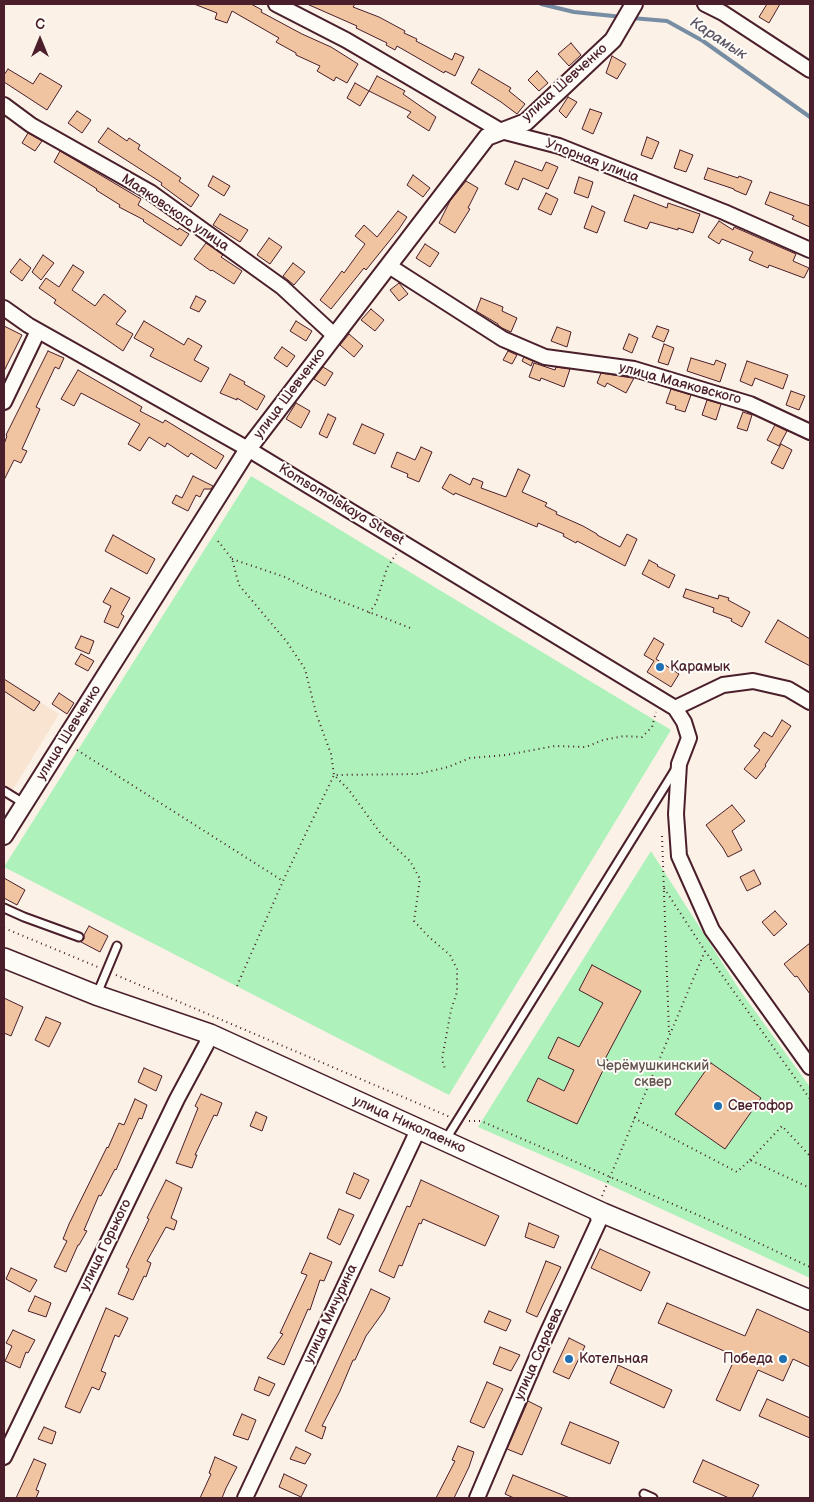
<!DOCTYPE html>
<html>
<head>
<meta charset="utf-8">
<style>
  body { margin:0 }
  #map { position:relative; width:814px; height:1502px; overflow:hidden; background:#fbf1e6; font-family:"Balsamiq Sans",sans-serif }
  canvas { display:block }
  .frame { position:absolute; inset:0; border:5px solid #4a1f2b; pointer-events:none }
  .north { position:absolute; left:15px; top:15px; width:50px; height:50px; -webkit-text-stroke:4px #fdfcf7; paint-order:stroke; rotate:0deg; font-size:14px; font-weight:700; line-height:20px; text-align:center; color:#4a1f2b }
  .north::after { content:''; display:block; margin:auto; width:18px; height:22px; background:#4a1f2b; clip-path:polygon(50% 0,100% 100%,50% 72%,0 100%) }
</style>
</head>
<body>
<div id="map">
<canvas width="814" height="1502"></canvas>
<div class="frame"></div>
<div class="north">С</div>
</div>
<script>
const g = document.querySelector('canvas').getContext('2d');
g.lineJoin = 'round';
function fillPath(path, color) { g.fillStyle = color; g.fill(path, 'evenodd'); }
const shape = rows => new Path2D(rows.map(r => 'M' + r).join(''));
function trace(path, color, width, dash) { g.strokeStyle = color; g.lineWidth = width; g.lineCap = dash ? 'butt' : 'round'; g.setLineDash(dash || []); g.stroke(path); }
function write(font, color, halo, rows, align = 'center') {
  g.font = font + ' "Balsamiq Sans",sans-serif'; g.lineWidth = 4; g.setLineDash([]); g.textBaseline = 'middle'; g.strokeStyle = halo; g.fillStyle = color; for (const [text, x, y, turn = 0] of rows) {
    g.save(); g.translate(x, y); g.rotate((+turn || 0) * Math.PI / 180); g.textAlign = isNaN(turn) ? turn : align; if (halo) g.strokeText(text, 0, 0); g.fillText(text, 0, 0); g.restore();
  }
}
const built = shape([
  [4,679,59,714,5,803,4,802]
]);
const green = shape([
  [251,476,671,730,449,1095,4,867],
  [651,851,739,989,810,1087,810,1278,610,1185,478,1127]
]);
const stream = shape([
  [541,4,574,12,623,17],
  [632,18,667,21,703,41,810,117]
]);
const building = shape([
  [194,4,251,4,262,10,261,12,302,34,331,47,358,64,347,83,336,77,334,81,317,71,320,66,296,55,296,53,276,42,279,38,232,11,227,23,215,19,217,13,194,4],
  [307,4,355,4,353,7,379,17,405,31,404,33,417,39,416,41,452,60,455,53,464,57,455,76,445,71,444,73,397,46,395,50,386,45,387,43,356,28,357,26,307,4],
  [767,4,780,4,769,23,759,17,767,4],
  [571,43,581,55,569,66,558,54,571,43],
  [612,56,626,64,617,79,606,73,612,56],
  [8,69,33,84,40,73,62,86,47,110,4,82,4,75,8,69],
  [479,69,511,88,509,91,525,104,517,114,501,102,471,83,479,69],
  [537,71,548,83,539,91,528,80,537,71],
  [377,76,405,91,403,94,436,117,429,131,407,117,411,112,369,91,377,76],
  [355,83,369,91,360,106,347,98,355,83],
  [568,97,577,102,566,118,559,111,568,97],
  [590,109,602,113,593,134,582,129,590,109],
  [77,111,91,120,82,133,68,123,77,111],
  [108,128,127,141,129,138,140,145,138,149,181,178,179,181,199,195,191,207,161,185,162,183,98,142,108,128],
  [28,133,42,141,35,151,22,143,28,133],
  [647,137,659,142,652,159,641,155,647,137],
  [680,150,693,155,686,172,674,168,680,150],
  [60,151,141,199,138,205,178,230,179,228,189,234,181,246,143,221,144,220,119,207,120,205,96,190,97,189,54,162,60,151],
  [515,161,542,171,546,162,558,167,548,189,523,178,518,190,505,184,515,161],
  [708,168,738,178,739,176,752,181,746,195,734,190,734,189,704,179,708,168],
  [413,175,430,188,423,197,407,185,413,175],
  [213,176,230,186,224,196,208,186,213,176],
  [579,177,593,182,588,198,574,193,579,177],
  [466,181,478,188,468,208,470,209,455,233,439,223,450,201,466,181],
  [770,192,810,206,810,227,792,219,794,216,765,204,770,192],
  [546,193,558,199,551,215,538,209,546,193],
  [634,195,667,208,668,203,700,214,693,233,678,228,678,230,650,222,647,229,624,221,634,195],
  [592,206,605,212,597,233,584,228,592,206],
  [398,211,407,217,399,229,366,270,364,268,331,309,320,300,342,271,344,273,365,244,355,236,364,225,377,237,398,211],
  [220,214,248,230,240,242,213,225,220,214],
  [719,221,733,230,734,227,796,254,793,261,809,268,804,278,769,265,768,268,749,260,753,252,722,239,719,244,708,237,719,221],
  [269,238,282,247,270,264,257,255,269,238],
  [206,243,223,255,221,257,242,271,234,284,212,270,211,271,194,259,206,243],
  [425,244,439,253,430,267,416,258,425,244],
  [43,255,54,263,41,280,32,272,43,255],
  [20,259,31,268,22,281,10,272,20,259],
  [293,263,305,272,294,285,283,276,293,263],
  [73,265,84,272,72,290,95,306,104,294,126,311,116,324,133,334,123,351,54,303,56,300,39,288,46,278,59,287,73,265],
  [399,283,408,294,399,301,390,290,399,283],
  [196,296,206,301,199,312,190,308,196,296],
  [481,298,503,307,502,311,517,318,511,332,502,328,498,325,498,324,476,311,481,298],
  [371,309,384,320,375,331,361,320,371,309],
  [144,321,184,345,188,338,202,346,194,360,209,368,201,382,150,356,154,349,134,338,144,321],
  [296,321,312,331,306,341,290,331,296,321],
  [4,326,22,335,4,371,4,326],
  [657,326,669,330,664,342,652,337,657,326],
  [557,327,571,332,567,347,551,341,557,327],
  [349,334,363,346,354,357,340,345,349,334],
  [629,334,638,338,632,353,623,349,629,334],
  [664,344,674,348,668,365,658,362,664,344],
  [282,347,295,356,287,367,274,358,282,347],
  [48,351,64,358,59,369,55,367,36,407,40,409,22,449,27,451,21,463,14,460,4,480,4,444,7,436,6,435,48,351],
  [508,351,517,355,512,364,503,360,508,351],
  [524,357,533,361,531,366,522,361,524,357],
  [691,358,714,365,716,360,726,364,720,382,687,371,691,358],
  [747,361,788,375,783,389,755,378,752,386,740,381,747,361],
  [534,363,555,370,556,367,570,369,564,387,541,378,540,381,529,377,534,363],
  [323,367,333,373,325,386,314,379,323,367],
  [78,370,142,407,140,411,163,423,165,420,224,456,216,469,191,453,188,457,167,443,165,447,149,437,140,451,128,444,140,424,81,393,74,406,61,399,78,370],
  [601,373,632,378,634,378,626,393,607,383,605,387,597,383,601,373],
  [230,374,245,382,244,384,265,396,257,410,237,398,237,400,220,393,230,374],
  [671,389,691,395,685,412,675,409,676,406,666,403,671,389],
  [791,391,805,396,799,410,786,405,791,391],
  [707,400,721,404,716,420,702,415,707,400],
  [296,403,310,411,301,428,286,419,296,403],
  [743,412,752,415,747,431,737,428,743,412],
  [328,414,336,418,327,438,319,434,328,414],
  [362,424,384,434,375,454,353,444,362,424],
  [775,425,787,431,779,446,767,440,775,425],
  [781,444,792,450,783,469,771,463,781,444],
  [421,447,432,452,419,482,407,477,408,474,391,467,397,452,415,460,421,447],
  [518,469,530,475,522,492,547,503,545,506,557,512,556,514,583,526,597,534,597,535,620,547,627,534,637,539,625,566,577,541,576,543,563,536,564,534,538,523,537,527,489,507,455,493,454,495,442,488,450,474,470,485,473,478,483,482,481,488,506,497,518,469],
  [193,476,213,486,211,489,204,489,200,497,196,495,188,511,172,503,176,495,182,498,193,476],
  [113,535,155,559,147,574,105,551,113,535],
  [649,560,658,565,657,566,675,575,669,588,642,574,649,560],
  [111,588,130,598,121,614,124,616,118,628,104,622,111,606,103,602,111,588],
  [686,589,718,599,719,595,729,598,728,600,750,612,742,627,731,621,732,619,713,612,714,608,683,597,686,589],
  [778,620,810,639,810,666,765,642,778,620],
  [81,636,94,641,89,654,75,648,81,636],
  [654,638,664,644,656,659,679,674,671,687,647,672,654,661,644,655,654,638],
  [81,654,94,661,88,671,75,664,81,654],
  [4,679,40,702,34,711,4,691,4,679],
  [59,693,74,703,67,714,52,704,59,693],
  [782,720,791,726,765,765,766,766,756,779,744,769,760,750,754,746,764,732,772,737,782,720],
  [732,805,745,821,732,831,742,850,728,857,723,848,706,825,732,805],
  [754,870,761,884,747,891,740,877,754,870],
  [4,878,25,890,17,905,4,898,4,878],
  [775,911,787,924,774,936,762,922,775,911],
  [89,926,108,936,100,952,81,942,84,939,84,935,89,926],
  [810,943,810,994,797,976,795,977,784,964,810,943],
  [592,965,641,991,605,1059,608,1060,577,1124,527,1101,538,1078,564,1091,574,1070,548,1058,558,1037,579,1047,603,1003,579,990,592,965],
  [4,998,23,1007,11,1036,4,1033,4,998],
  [46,1017,61,1023,49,1047,35,1040,46,1017],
  [711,1063,761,1098,725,1149,675,1114,711,1063],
  [144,1068,162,1076,156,1091,138,1082,144,1068],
  [201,1094,222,1103,217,1116,214,1115,195,1155,197,1155,192,1168,176,1163,198,1108,195,1106,201,1094],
  [135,1099,147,1105,142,1119,139,1118,116,1170,115,1169,101,1196,99,1195,84,1230,87,1231,79,1245,78,1245,66,1272,59,1269,54,1267,67,1241,63,1239,69,1224,107,1147,108,1148,119,1123,124,1125,135,1099],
  [256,1112,267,1117,262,1131,250,1126,256,1112],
  [354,1173,369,1180,360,1199,346,1193,354,1173],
  [166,1180,182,1188,171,1218,177,1221,174,1230,166,1227,147,1261,151,1263,146,1277,144,1276,133,1300,118,1294,129,1269,126,1267,149,1219,147,1218,166,1180],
  [421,1180,499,1216,485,1246,423,1219,421,1224,419,1223,402,1266,399,1265,394,1278,379,1271,407,1206,410,1207,421,1180],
  [339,1209,354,1215,340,1245,327,1238,339,1209],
  [529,1223,559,1236,554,1248,525,1237,529,1223],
  [600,1249,650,1272,641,1291,591,1268,600,1249],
  [310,1253,332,1262,324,1281,320,1280,310,1310,308,1309,284,1365,267,1358,283,1334,280,1333,307,1275,301,1273,310,1253],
  [546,1261,561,1267,537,1317,526,1312,546,1261],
  [11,1268,37,1280,30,1292,6,1279,11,1268],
  [371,1289,390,1298,384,1311,366,1336,355,1360,353,1360,340,1391,322,1426,326,1427,322,1439,305,1431,371,1289],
  [35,1296,51,1303,46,1317,28,1311,35,1296],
  [667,1303,745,1336,757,1309,810,1333,810,1367,793,1359,783,1381,758,1370,740,1411,716,1400,736,1356,658,1323,667,1303],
  [106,1308,128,1318,119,1337,115,1335,101,1371,106,1373,99,1390,92,1387,80,1413,65,1407,106,1308],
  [489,1311,511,1320,506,1331,484,1322,489,1311],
  [13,1330,35,1340,28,1353,26,1352,20,1368,5,1361,12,1346,6,1343,13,1330],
  [569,1338,585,1346,569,1379,553,1372,569,1338],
  [500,1347,520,1355,511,1371,493,1364,500,1347],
  [618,1365,672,1390,664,1408,610,1383,618,1365],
  [259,1377,275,1384,269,1396,254,1390,259,1377],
  [487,1382,503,1389,484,1428,470,1422,487,1382],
  [767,1399,810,1418,810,1438,759,1416,767,1399],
  [528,1401,542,1408,522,1455,507,1449,528,1401],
  [242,1414,256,1420,248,1440,233,1435,242,1414],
  [570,1422,619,1442,610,1464,561,1444,570,1422],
  [44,1427,56,1432,52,1444,38,1439,44,1427],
  [458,1446,474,1452,469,1467,454,1498,436,1498,455,1461,452,1460,458,1446],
  [296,1447,311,1454,305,1464,290,1459,296,1447],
  [215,1457,237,1467,226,1488,222,1498,200,1498,211,1474,209,1473,215,1457],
  [34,1459,46,1464,36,1490,39,1491,36,1498,16,1498,34,1459],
  [703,1460,759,1485,752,1498,729,1498,693,1482,703,1460],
  [284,1474,307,1485,301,1497,279,1487,284,1474],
  [513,1475,570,1498,514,1498,505,1494,513,1475]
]);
const path = shape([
  [218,541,232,559,239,585,287,642,305,669,316,713,331,754,334,775,349,790,381,834,410,861,420,879,414,921,429,937,450,955,457,969,457,992,451,1010,442,1059,445,1069],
  [232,559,285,577,309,589,413,629],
  [369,613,376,603,387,568,396,554],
  [77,750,283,881],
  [662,836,669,1033],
  [664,888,705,951,810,1099],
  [4,928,98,967],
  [116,975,450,1117],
  [237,986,283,881,334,775,418,774,448,767,470,758,506,755,555,746,586,747,603,740,624,736,642,737,652,727,656,712],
  [634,1118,737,1172,750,1160,810,1188],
  [469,1121,481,1121,705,1218,810,1267],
  [750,1160,782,1126,810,1156],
  [602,1196,705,951]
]);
const service = shape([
  [4,791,25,804],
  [4,908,24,917,79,937],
  [97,994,117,946],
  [446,1139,675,770],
  [644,1494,653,1498]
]);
const minor = shape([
  [276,4,346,40,501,131,559,146,724,212,810,250],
  [705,4,723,13,810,70],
  [4,105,31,125,150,192,282,287,335,336],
  [389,266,503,339,545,357,634,369,750,404,810,432],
  [4,308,28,325,248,449,675,708,723,685,753,681,788,689,810,702],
  [4,402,38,331],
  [675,708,684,722,689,738,679,764,676,814,679,856,712,930,810,1067],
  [4,1457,177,1099,206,1045,210,1034],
  [245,1498,418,1130],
  [477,1498,545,1338,599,1221,596,1210]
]);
const tertiary = shape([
  [4,836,248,449,487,137,526,122,613,40,634,4]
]);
const secondary = shape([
  [4,958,96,995,210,1034,603,1213,810,1300]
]);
const markers = [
  [660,667,5,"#1f6fb2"],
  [718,1106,5,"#1f6fb2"],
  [569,1359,5,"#1f6fb2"],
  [783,1359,5,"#1f6fb2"]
];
const streetNames = [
  ["улица Шевченко",565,83,-42],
  ["Упорная улица",592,161,21],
  ["Маяковского улица",175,213,34],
  ["улица Маяковского",680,384,15],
  ["улица Шевченко",290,394,-53],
  ["Komsomolskaya Street",341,505,31],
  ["улица Шевченко",69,733,-58],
  ["улица Николаенко",409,1125,24],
  ["улица Горького",106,1245,-64],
  ["улица Мичурина",331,1314,-65],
  ["улица Сараева",539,1354,-66]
];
const poiNames = [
  ["Карамык",670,667],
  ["Светофор",728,1106],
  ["Котельная",579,1359],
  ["Победа",773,1359,"right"]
];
const parkNames = [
  ["Черёмушкинский",653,1066],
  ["сквер",653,1082]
];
const waterNames = [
  ["Карамык",718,39,33]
];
fillPath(built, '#f8e4d1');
fillPath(green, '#aef1bb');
trace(stream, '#768da4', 4);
fillPath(building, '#f1c4a1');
trace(building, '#4a1f2b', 1);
trace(service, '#4a1f2b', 11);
trace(minor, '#4a1f2b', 18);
trace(tertiary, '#4a1f2b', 20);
trace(secondary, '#4a1f2b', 22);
trace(path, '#4a1f2b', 2, [1, 4]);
trace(service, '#fdfcf7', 7);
trace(minor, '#fdfcf7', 14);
trace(tertiary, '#fdfcf7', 16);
trace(secondary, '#fdfcf7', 19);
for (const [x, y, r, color] of markers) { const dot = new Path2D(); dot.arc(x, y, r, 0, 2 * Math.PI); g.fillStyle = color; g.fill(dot); trace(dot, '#fdfcf7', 2); }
write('14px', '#4a1f2b', '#fdfcf7', streetNames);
write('14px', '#4a1f2b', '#fdfcf7', poiNames, 'left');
write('14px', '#63544f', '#fdfcf7', parkNames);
write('italic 15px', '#605668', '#fdfcf7', waterNames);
</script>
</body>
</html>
